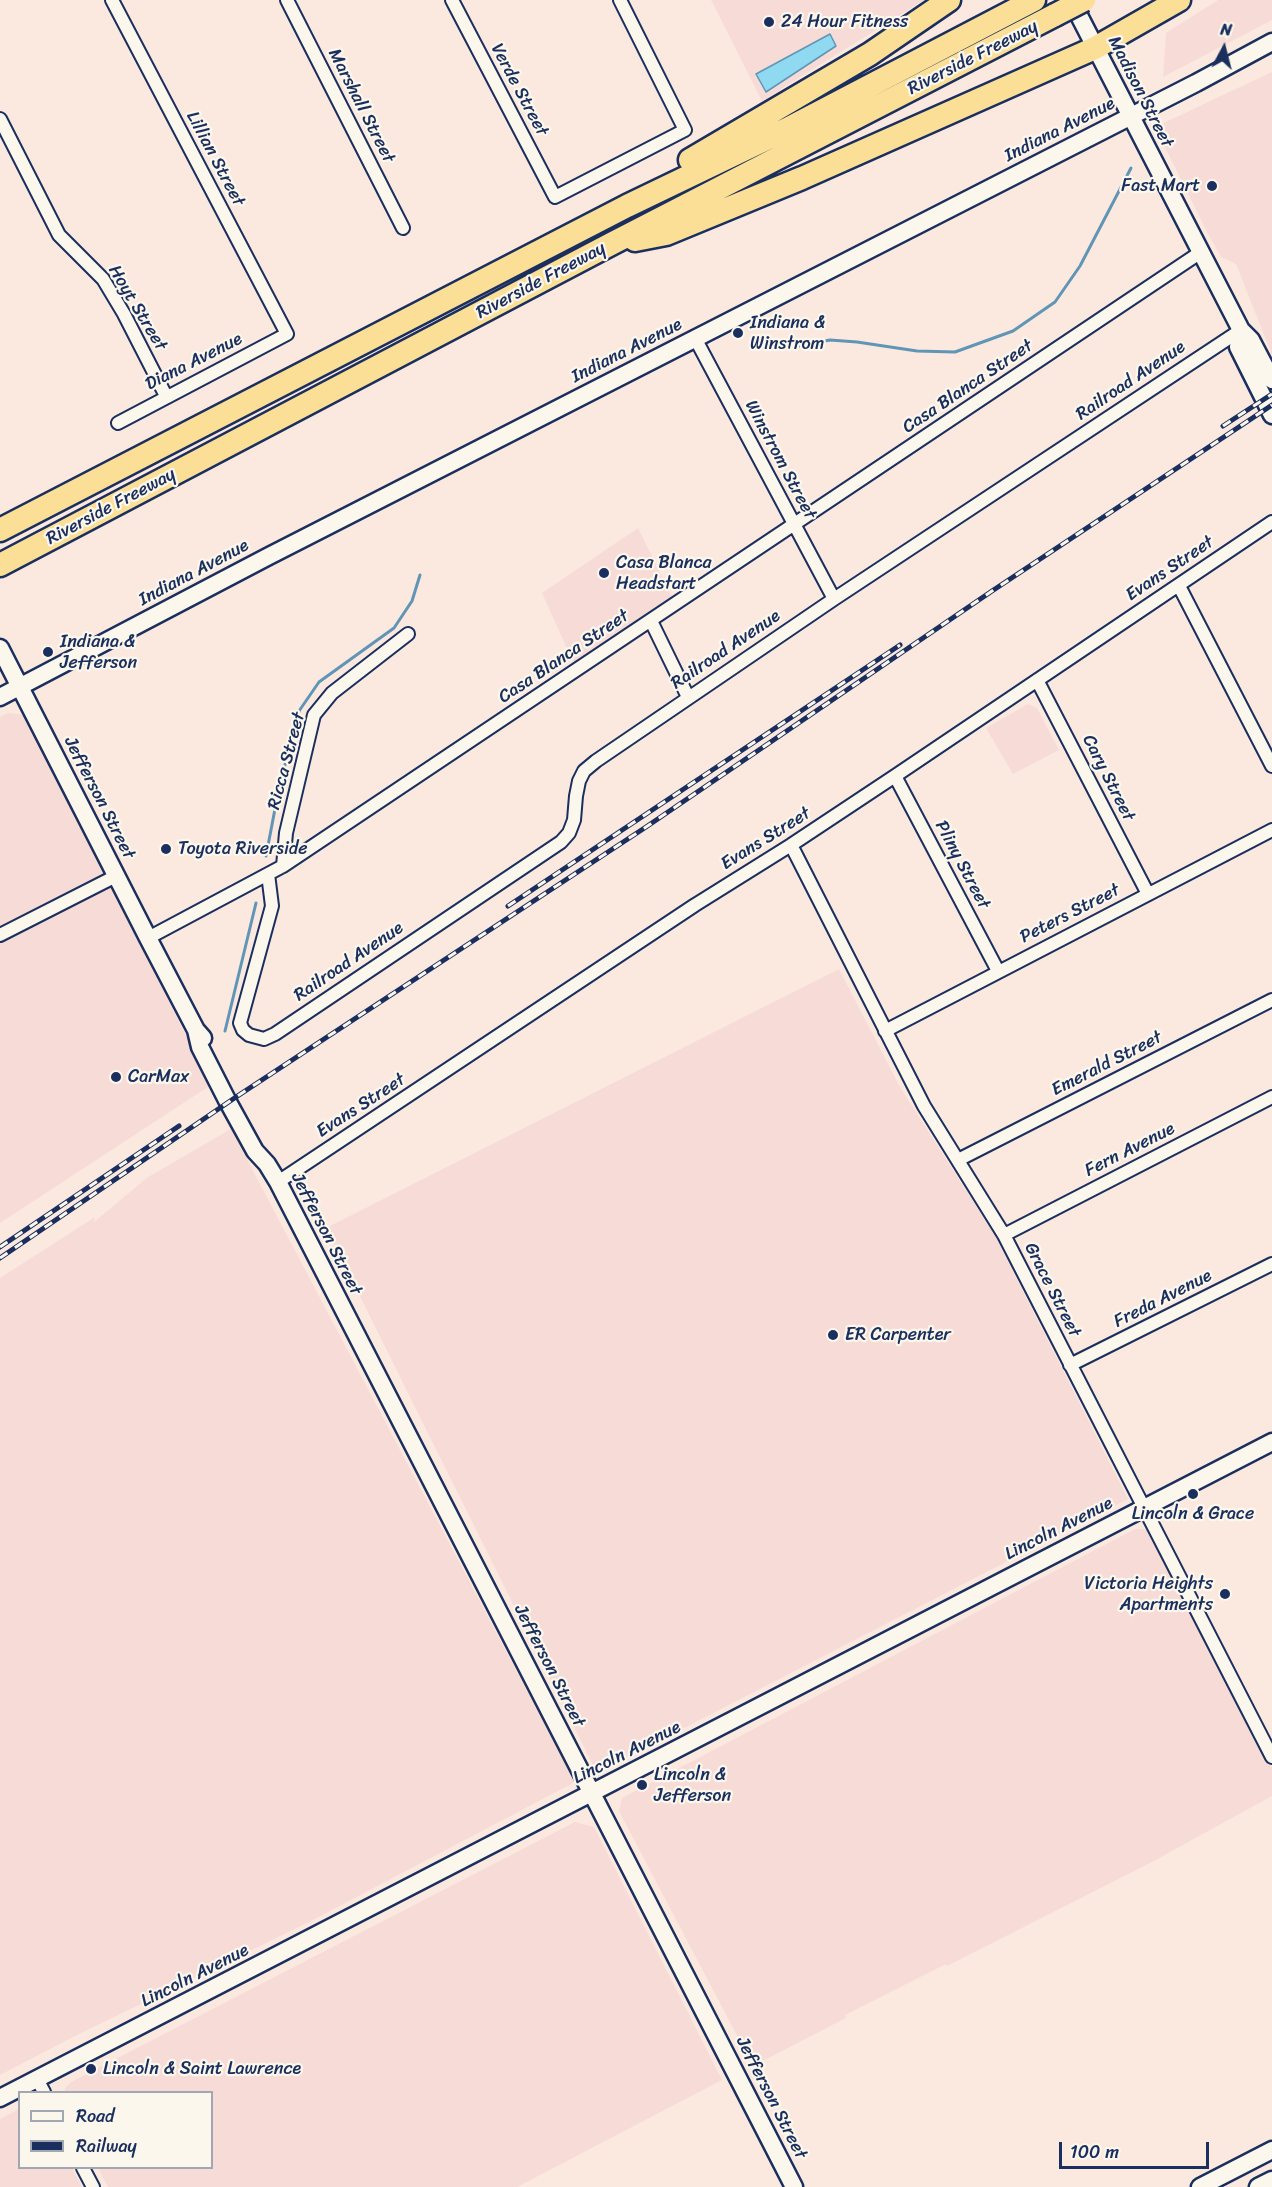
<!DOCTYPE html>
<html>
<head>
<meta charset="utf-8">
<style>
  body { margin:0 }
  #map { position:relative; width:1272px; height:2187px; overflow:hidden; background:#fbe9e0; font-family:Sriracha,sans-serif }
  canvas { display:block }
  .legend { position:absolute; left:18px; top:2091px; width:195px; height:78px; box-sizing:border-box; background:#fbf7ec; border:2px solid #a1a7b3; margin:0; padding:8px 10px; list-style:none; font-size:18px; color:#1b2f5e }
  .legend li { display:flex; align-items:center; gap:12px; height:30px }
  .legend b { width:30px; border:2px solid #a1a7b3 }
  .north { position:absolute; left:1194px; top:18px; width:60px; height:60px; -webkit-text-stroke:4px #fbf7ec; paint-order:stroke; rotate:7deg; font-size:16px; font-weight:700; line-height:24px; text-align:center; color:#1b2f5e }
  .north::after { content:''; display:block; margin:auto; width:21px; height:27px; background:#1b2f5e; clip-path:polygon(50% 0,100% 100%,50% 72%,0 100%) }
  .scale { position:absolute; left:1059px; top:2142px; width:150px; height:27px; box-sizing:border-box; border:3px solid #1b2f5e; border-top:0; padding-left:8px; font-size:18px; line-height:21px; white-space:nowrap; color:#1b2f5e; -webkit-text-stroke:4px #fbf7ec; paint-order:stroke }
</style>
</head>
<body>
<div id="map">
<canvas width="1272" height="2187"></canvas>
<ul class="legend">
<li><b style="height:8px;background:#fbf7ec"></b>Road</li>
<li><b style="height:8px;background:#1b2f5e"></b>Railway</li>
</ul>
<div class="north">N</div>
<div class="scale">100 m</div>
</div>
<script>
const g = document.querySelector('canvas').getContext('2d');
g.lineJoin = 'round';
function fillPath(path, color) { g.fillStyle = color; g.fill(path, 'evenodd'); }
const shape = rows => new Path2D(rows.map(r => 'M' + r).join(''));
function trace(path, color, width, dash) { g.strokeStyle = color; g.lineWidth = width; g.lineCap = dash ? 'butt' : 'round'; g.setLineDash(dash || []); g.stroke(path); }
function write(font, color, halo, rows, align = 'center') {
  g.font = font + ' Sriracha,sans-serif'; g.lineWidth = 4.5; g.setLineDash([]); g.textBaseline = 'middle'; g.strokeStyle = halo; g.fillStyle = color; for (const [text, x, y, turn = 0] of rows) {
    g.save(); g.translate(x, y); g.rotate((+turn || 0) * Math.PI / 180); g.textAlign = isNaN(turn) ? turn : align; if (halo) g.strokeText(text, 0, 0); g.fillText(text, 0, 0); g.restore();
  }
}
const built = shape([
  [711,0,924,0,762,101],
  [1218,0,1272,0,1272,20,1163,77,1166,33],
  [1272,72,1272,355,1236,264,1221,257,1206,230,1155,127],
  [638,528,672,597,573,662,542,593],
  [1028,704,1037,708,1059,750,1013,774,986,728],
  [8,713,24,715,211,1085,0,1223,0,717],
  [839,969,900,1087,995,1236,1128,1499,597,1773,326,1228],
  [231,1129,575,1782,309,1922,73,2037,0,2075,0,1278,95,1217,94,1222,148,1177],
  [1135,1529,1146,1529,1272,1768,1272,1796,1150,1863,947,1966,946,1964,845,2015,846,2018,753,2066,619,1811,622,1798],
  [575,1822,594,1827,722,2080,517,2187,108,2187,98,2168,212,2168,212,2092,64,2092,65,2088,71,2082],
  [19,2109,20,2168,72,2168,82,2187,0,2187,0,2119]
]);
const water = shape([
  [830,34,836,46,766,92,756,74,830,34]
]);
const stream = shape([
  [799,346,830,340,857,342,917,351,955,352,1013,331,1055,302,1080,266,1131,168],
  [266,856,279,788,299,711,319,682,394,628,412,601,420,575],
  [225,1031,256,903]
]);
const street = shape([
  [112,0,287,334,118,423],
  [287,0,403,228],
  [452,0,555,197,685,130,620,0],
  [0,119,59,235,103,279,124,314,166,396],
  [695,338,834,599],
  [1179,586,1272,766],
  [651,621,688,697],
  [1037,680,1148,894],
  [895,776,998,971],
  [791,845,924,1106,1004,1235,1272,1757],
  [283,866,286,833,314,715,332,693,408,634],
  [268,874,272,906,240,1023,243,1030,249,1035,264,1039,275,1034,561,842,569,833,574,820,576,796,579,781,584,771,596,761,834,599,1241,330],
  [0,935,116,876],
  [148,938,283,866,1201,252],
  [885,1031,1272,830],
  [958,1160,1272,1000],
  [278,1182,695,905,791,845,895,776,1272,522],
  [1004,1235,1272,1097],
  [1070,1365,1272,1264],
  [37,2079,44,2092],
  [83,2168,93,2187]
]);
const secondary = shape([
  [1071,0,1241,330,1251,340,1272,380],
  [1241,330,1238,347,1272,415],
  [0,648,148,938,196,1030,203,1038],
  [0,697,269,556,1196,83,1272,42],
  [196,1030,200,1047,228,1102,255,1151,267,1164,278,1182,794,2187],
  [0,2098,1272,1442],
  [1200,2187,1272,2150],
  [1258,2187,1272,2180]
]);
const highway = shape([
  [690,160,870,54,949,0],
  [635,240,666,234,802,178,1095,48,1179,0],
  [0,530,627,206,787,129,1034,0],
  [0,565,611,244,1055,15]
]);
const rail = shape([
  [1223,426,1272,394],
  [508,906,900,645],
  [0,1247,179,1126],
  [0,1258,236,1097,646,827,992,591,1272,405]
]);
const highwayBridge = shape([
  [1055,15,1084,0]
]);
const markers = [
  [769,22,6,"#1b2f5e"],
  [1212,186,6,"#1b2f5e"],
  [738,333,6,"#1b2f5e"],
  [604,573,6,"#1b2f5e"],
  [48,652,6,"#1b2f5e"],
  [166,849,6,"#1b2f5e"],
  [116,1077,6,"#1b2f5e"],
  [833,1335,6,"#1b2f5e"],
  [1193,1494,6,"#1b2f5e"],
  [1225,1594,6,"#1b2f5e"],
  [642,1785,6,"#1b2f5e"],
  [91,2069,6,"#1b2f5e"]
];
const poiNames = [
  ["24 Hour Fitness",781,22],
  ["Fast Mart",1200,186,"right"],
  ["Indiana &",750,323],
  ["Winstrom",750,344],
  ["Casa Blanca",616,563],
  ["Headstart",616,584],
  ["Indiana &",60,642],
  ["Jefferson",60,663],
  ["Toyota Riverside",178,849],
  ["CarMax",128,1077],
  ["ER Carpenter",845,1335],
  ["Lincoln & Grace",1193,1514,"center"],
  ["Victoria Heights",1213,1584,"right"],
  ["Apartments",1213,1605,"right"],
  ["Lincoln &",654,1775],
  ["Jefferson",654,1796],
  ["Lincoln & Saint Lawrence",103,2069]
];
const streetNames = [
  ["Riverside Freeway",973,58,-27],
  ["Verde Street",519,90,62],
  ["Madison Street",1140,92,63],
  ["Marshall Street",361,106,63],
  ["Indiana Avenue",1060,130,-27],
  ["Lillian Street",215,159,62],
  ["Riverside Freeway",541,281,-28],
  ["Hoyt Street",137,308,59],
  ["Indiana Avenue",627,351,-27],
  ["Diana Avenue",194,362,-27],
  ["Railroad Avenue",1131,381,-34],
  ["Casa Blanca Street",968,387,-34],
  ["Winstrom Street",780,460,62],
  ["Riverside Freeway",111,507,-28],
  ["Evans Street",1170,569,-34],
  ["Indiana Avenue",194,573,-28],
  ["Railroad Avenue",726,650,-34],
  ["Casa Blanca Street",564,657,-34],
  ["Ricca Street",287,761,-75],
  ["Cary Street",1108,778,63],
  ["Jefferson Street",99,798,63],
  ["Evans Street",766,839,-32],
  ["Pliny Street",962,865,62],
  ["Peters Street",1070,914,-27],
  ["Railroad Avenue",349,962,-34],
  ["Emerald Street",1107,1064,-27],
  ["Evans Street",361,1106,-33],
  ["Fern Avenue",1130,1150,-27],
  ["Jefferson Street",326,1234,63],
  ["Grace Street",1052,1290,63],
  ["Freda Avenue",1163,1299,-27],
  ["Lincoln Avenue",1059,1529,-27],
  ["Jefferson Street",549,1666,63],
  ["Lincoln Avenue",627,1753,-27],
  ["Lincoln Avenue",195,1976,-27],
  ["Jefferson Street",771,2098,63]
];
fillPath(built, '#f7dbd6');
fillPath(water, '#8fd9f1');
trace(water, '#6195b6', 1.5);
trace(stream, '#6195b6', 3);
trace(street, '#1b2f5e', 16);
trace(secondary, '#1b2f5e', 21);
trace(highway, '#1b2f5e', 27);
trace(street, '#fbf7ec', 12);
trace(secondary, '#fbf7ec', 16);
trace(highway, '#fbdf96', 22);
trace(rail, '#1b2f5e', 5);
trace(rail, '#fbf7ec', 3, [9]);
trace(highwayBridge, '#1b2f5e', 27, []);
trace(highwayBridge, '#fbdf96', 22);
for (const [x, y, r, color] of markers) { const dot = new Path2D(); dot.arc(x, y, r, 0, 2 * Math.PI); g.fillStyle = color; g.fill(dot); trace(dot, '#fbf7ec', 2); }
write('18px', '#1b2f5e', '#fbf7ec', poiNames, 'left');
write('18px', '#1b2f5e', '#fbf7ec', streetNames);
</script>
</body>
</html>
